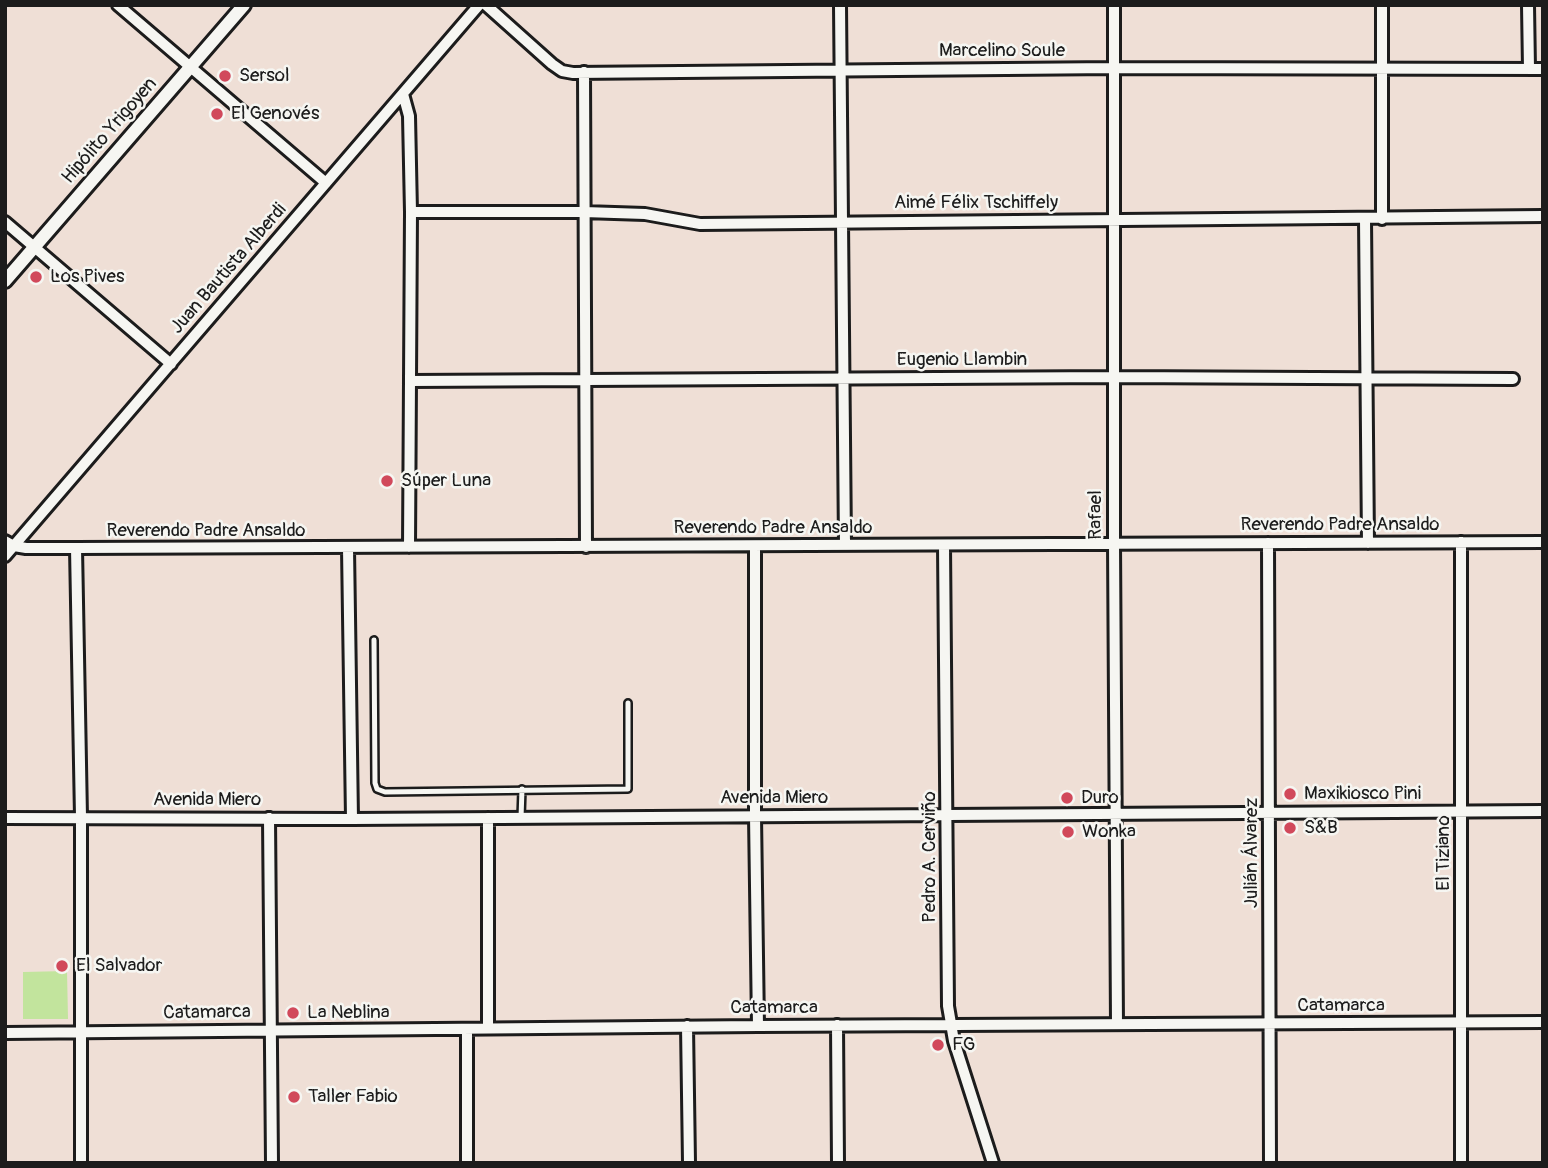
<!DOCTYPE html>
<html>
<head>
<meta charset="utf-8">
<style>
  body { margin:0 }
  #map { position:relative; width:1548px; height:1168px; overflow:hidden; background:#efdfd6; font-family:Pangolin,sans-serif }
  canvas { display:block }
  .frame { position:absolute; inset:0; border:7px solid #1c1c1c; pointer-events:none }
</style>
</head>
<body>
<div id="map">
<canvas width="1548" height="1168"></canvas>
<div class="frame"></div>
</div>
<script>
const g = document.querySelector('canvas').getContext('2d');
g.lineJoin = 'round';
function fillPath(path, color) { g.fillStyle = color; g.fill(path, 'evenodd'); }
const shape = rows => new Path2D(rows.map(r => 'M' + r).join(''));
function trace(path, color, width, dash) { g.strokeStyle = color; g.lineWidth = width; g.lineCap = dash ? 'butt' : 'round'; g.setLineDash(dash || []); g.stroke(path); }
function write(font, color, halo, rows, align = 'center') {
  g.font = font + ' Pangolin,sans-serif'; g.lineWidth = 5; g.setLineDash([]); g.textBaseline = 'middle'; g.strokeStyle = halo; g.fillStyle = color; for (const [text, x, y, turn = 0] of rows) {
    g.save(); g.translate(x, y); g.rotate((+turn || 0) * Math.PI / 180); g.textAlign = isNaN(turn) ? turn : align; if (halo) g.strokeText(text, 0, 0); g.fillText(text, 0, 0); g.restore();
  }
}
const green = shape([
  [67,971,68,1019,23,1019,23,972]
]);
const service = shape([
  [374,640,375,783,377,789,385,792,628,789,628,703],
  [521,818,522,789]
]);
const minor = shape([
  [118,5,326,183],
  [486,5,552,64,562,71,573,73,1114,68,1543,69],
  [840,5,845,545],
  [1114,5,1114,543,1117,1024],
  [1382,5,1382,219],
  [1528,5,1529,69],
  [584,72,586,547],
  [403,94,409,116,411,212,409,547],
  [411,212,584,212,645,214,700,224,1543,216],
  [1365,219,1368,543],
  [5,222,171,364],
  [410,381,1114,377,1513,379],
  [5,541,14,546,26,548,76,548,1543,542],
  [1268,543,1270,1163],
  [944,545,948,1006,954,1041,993,1163],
  [755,546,755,816,758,1026],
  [76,548,81,817,81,1163],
  [348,548,352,819],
  [5,556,479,5],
  [5,818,352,819,1543,811],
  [269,818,272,1163],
  [488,818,488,1028],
  [837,1025,838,1163],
  [687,1026,689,1163],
  [467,1029,467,1163],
  [5,1033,758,1026,1543,1022],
  [1461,1163,1461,542]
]);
const tertiary = shape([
  [5,281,244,5]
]);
const markers = [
  [225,76,7,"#d1495b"],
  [217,114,7,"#d1495b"],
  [36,277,7,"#d1495b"],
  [387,481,7,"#d1495b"],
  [1290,794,7,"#d1495b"],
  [1067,798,7,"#d1495b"],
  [1290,828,7,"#d1495b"],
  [1068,832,7,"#d1495b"],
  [62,966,7,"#d1495b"],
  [293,1013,7,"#d1495b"],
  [938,1045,7,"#d1495b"],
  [294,1097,7,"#d1495b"]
];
const streetNames = [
  ["Marcelino Soule",1002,51],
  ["Hipólito Yrigoyen",110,131,-49],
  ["Aimé Félix Tschiffely",976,203],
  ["Juan Bautista Alberdi",229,269,-49],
  ["Eugenio Llambin",962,360],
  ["Rafael",1096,515,-90],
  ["Reverendo Padre Ansaldo",1340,525],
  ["Reverendo Padre Ansaldo",773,528],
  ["Reverendo Padre Ansaldo",206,531],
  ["Avenida Miero",774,798],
  ["Avenida Miero",207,800],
  ["Julián Álvarez",1252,853,-90],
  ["El Tiziano",1444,853,-90],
  ["Pedro A. Cerviño",930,857,-90],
  ["Catamarca",1341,1006],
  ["Catamarca",774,1008],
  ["Catamarca",207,1013,-1]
];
const poiNames = [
  ["Sersol",239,76],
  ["El Genovés",231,114],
  ["Los Pives",50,277],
  ["Súper Luna",401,481],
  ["Maxikiosco Pini",1304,794],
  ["Duro",1081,798],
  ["S&B",1304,828],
  ["Wonka",1082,832],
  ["El Salvador",76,966],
  ["La Neblina",307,1013],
  ["FG",952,1045],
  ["Taller Fabio",308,1097]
];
fillPath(green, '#c2e49d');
trace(service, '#1c1c1c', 10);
trace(minor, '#1c1c1c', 16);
trace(tertiary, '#1c1c1c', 18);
trace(service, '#f6f6f2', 5);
trace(minor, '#f6f6f2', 10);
trace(tertiary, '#f6f6f2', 12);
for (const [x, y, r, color] of markers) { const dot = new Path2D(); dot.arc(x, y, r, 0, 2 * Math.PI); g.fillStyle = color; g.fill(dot); trace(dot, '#f6f6f2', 2.5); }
write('19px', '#1c1c1c', '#f6f6f2', streetNames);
write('19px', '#1c1c1c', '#f6f6f2', poiNames, 'left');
</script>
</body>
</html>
